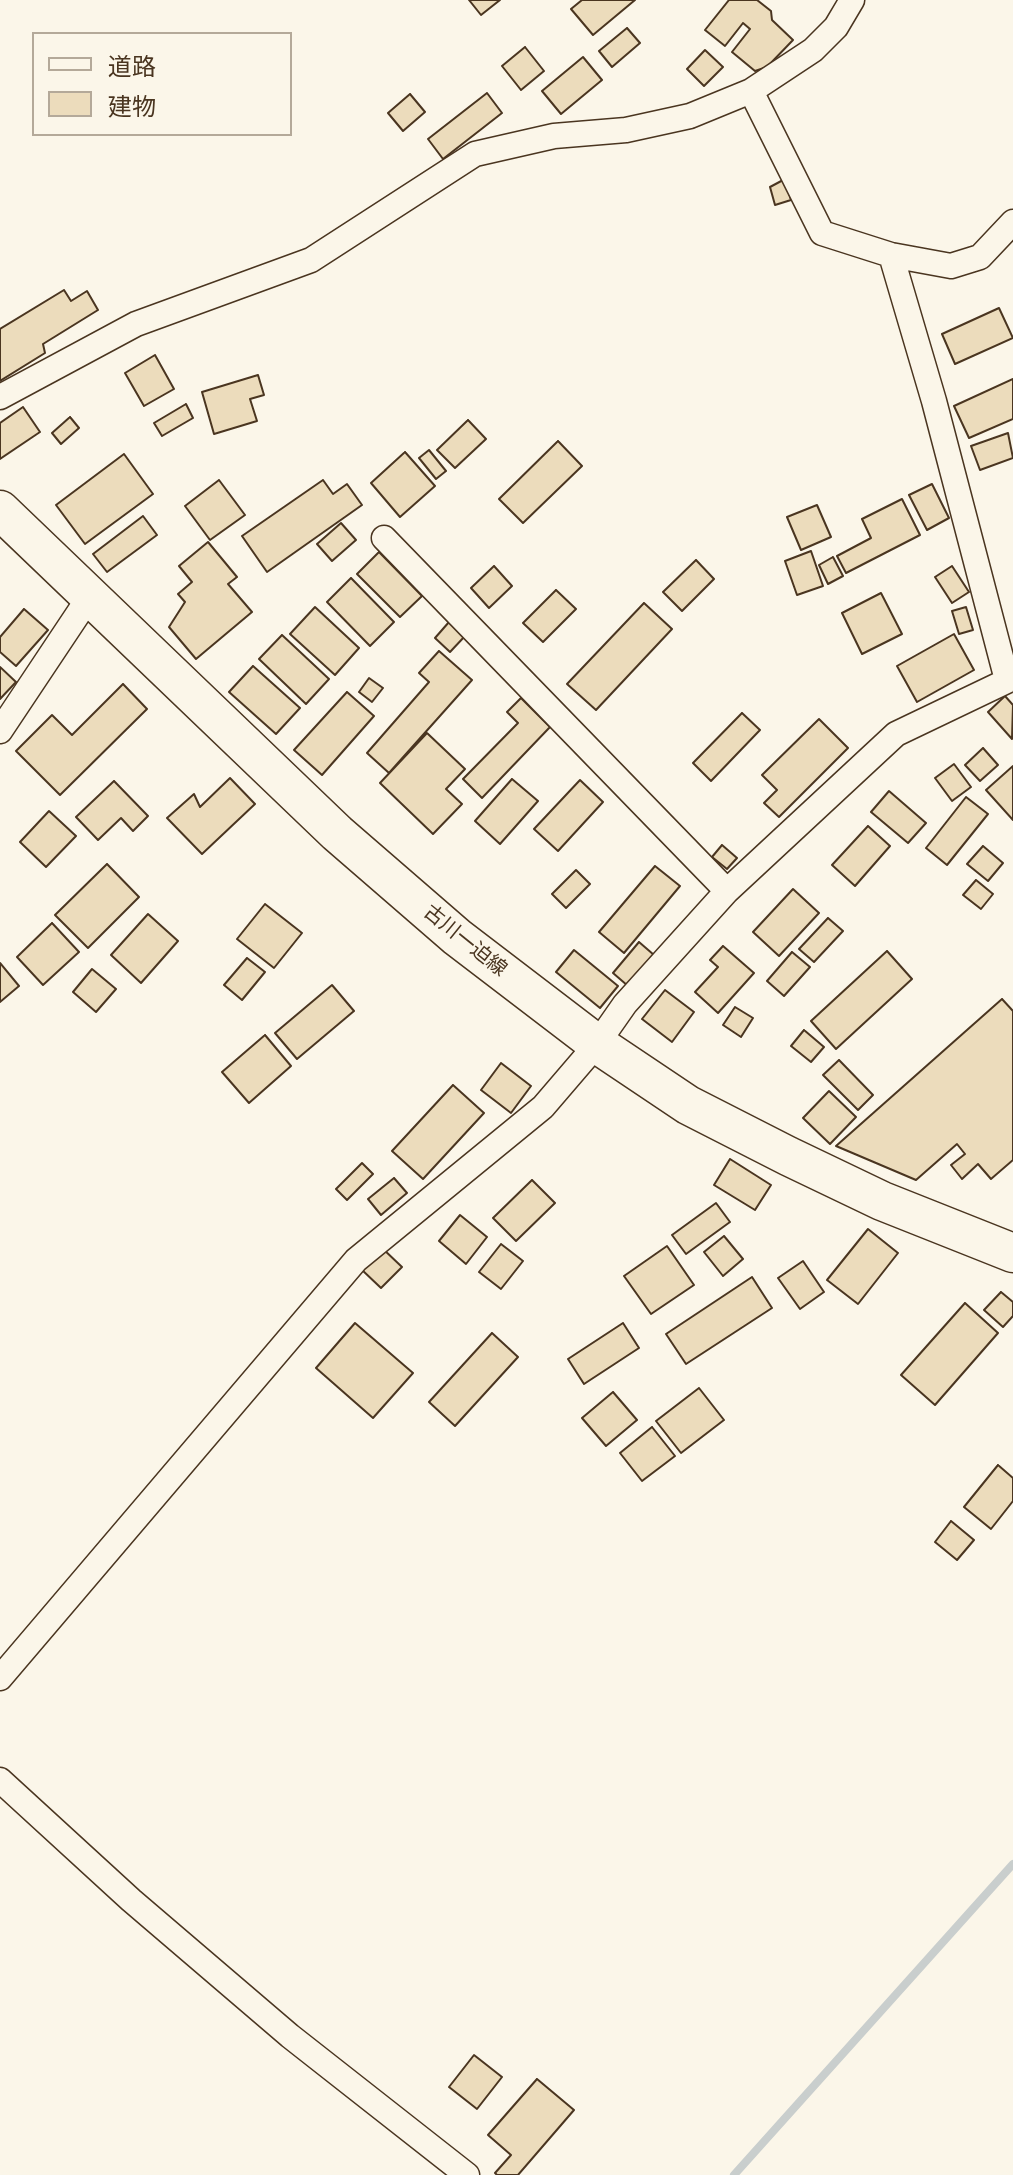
<!DOCTYPE html>
<html>
<head>
<meta charset="utf-8">
<style>
  body { margin:0 }
  #map { position:relative; width:1013px; height:2175px; overflow:hidden; background:#fbf6e9; font-family:"Noto Sans","Noto Sans JP",sans-serif }
  canvas { display:block }
  .legend { position:absolute; left:32px; top:32px; width:260px; height:104px; box-sizing:border-box; background:#fbf6e9; border:2px solid #b4a999; margin:0; padding:10px 14px; list-style:none; font-size:24px; color:#4a3520 }
  .legend li { display:flex; align-items:center; gap:16px; height:40px }
  .legend b { width:40px; border:2px solid #b4a999 }
</style>
</head>
<body>
<div id="map">
<canvas width="1013" height="2175"></canvas>
<ul class="legend">
<li><b style="height:10px;background:#fbf6e9"></b>道路</li>
<li><b style="height:22px;background:#ecdcbc"></b>建物</li>
</ul>
</div>
<script>
const g = document.querySelector('canvas').getContext('2d');
g.lineJoin = 'round';
const shape = rows => new Path2D(rows.map(r => 'M' + r).join(''));
function trace(path, color, width, dash) { g.strokeStyle = color; g.lineWidth = width; g.lineCap = dash ? 'butt' : 'round'; g.setLineDash(dash || []); g.stroke(path); }
function fillPath(path, color) { g.fillStyle = color; g.fill(path, 'evenodd'); }
function write(font, color, halo, rows, align = 'center') {
  g.font = font + ' "Noto Sans","Noto Sans JP",sans-serif'; g.lineWidth = 6; g.setLineDash([]); g.textBaseline = 'middle'; g.strokeStyle = halo; g.fillStyle = color; for (const [text, x, y, turn = 0] of rows) {
    g.save(); g.translate(x, y); g.rotate((+turn || 0) * Math.PI / 180); g.textAlign = isNaN(turn) ? turn : align; if (halo) g.strokeText(text, 0, 0); g.fillText(text, 0, 0); g.restore();
  }
}
const stream = shape([
  [734,2175,1013,1864]
]);
const building = shape([
  [469,0,500,0,481,15,469,0],
  [582,0,635,0,593,35,571,9,582,0],
  [729,0,757,0,771,11,772,20,793,40,767,67,755,71,732,52,750,29,743,23,725,46,705,30,729,0],
  [627,28,640,43,612,67,599,51,627,28],
  [525,47,544,71,521,90,502,66,525,47],
  [705,50,723,67,704,86,687,69,705,50],
  [583,57,602,80,561,114,542,91,583,57],
  [487,93,502,113,443,159,428,139,487,93],
  [410,94,425,112,403,131,388,113,410,94],
  [785,179,791,200,775,205,770,187,785,179],
  [64,290,71,301,87,291,98,310,43,344,45,353,0,381,0,329,64,290],
  [999,308,1013,338,955,364,942,334,999,308],
  [155,355,174,389,144,406,125,373,155,355],
  [258,375,264,395,250,399,257,421,214,434,202,392,258,375],
  [1013,379,1013,419,969,438,954,406,1013,379],
  [186,404,193,418,162,436,154,423,186,404],
  [23,407,40,432,0,459,0,423,23,407],
  [70,417,79,428,61,444,52,433,70,417],
  [468,420,486,439,455,468,437,450,468,420],
  [1008,433,1013,458,980,470,971,446,1008,433],
  [558,441,582,466,523,523,499,499,558,441],
  [429,450,446,471,436,479,419,458,429,450],
  [405,452,435,486,400,517,371,483,405,452],
  [124,454,153,494,85,544,56,505,124,454],
  [219,480,245,515,210,540,185,506,219,480],
  [323,480,333,494,347,484,362,505,267,572,242,536,323,480],
  [932,484,949,518,927,530,909,495,932,484],
  [902,499,920,535,846,573,837,556,871,538,862,519,902,499],
  [817,505,831,537,801,550,787,517,817,505],
  [143,516,157,535,107,572,93,554,143,516],
  [341,523,356,540,332,561,317,544,341,523],
  [208,542,237,577,228,584,252,612,196,659,169,627,185,602,178,594,192,582,179,566,208,542],
  [811,551,823,586,797,595,785,561,811,551],
  [379,552,422,596,400,617,357,574,379,552],
  [833,557,843,576,828,584,819,565,833,557],
  [696,560,714,579,682,611,663,592,696,560],
  [494,566,512,586,489,608,471,588,494,566],
  [952,566,969,592,952,603,935,577,952,566],
  [351,578,394,622,370,646,327,602,351,578],
  [556,590,576,609,543,642,523,623,556,590],
  [881,593,902,634,862,654,842,613,881,593],
  [644,603,672,629,596,710,567,684,644,603],
  [315,607,359,648,335,675,290,634,315,607],
  [966,607,973,630,959,634,952,611,966,607],
  [24,609,48,630,16,666,0,652,0,637,24,609],
  [449,622,465,636,450,652,435,638,449,622],
  [954,634,974,670,917,702,897,666,954,634],
  [282,635,329,679,306,704,259,659,282,635],
  [439,651,472,680,389,773,367,753,429,682,419,673,439,651],
  [253,666,300,708,276,734,229,692,253,666],
  [0,667,16,682,0,699,0,667],
  [369,678,383,688,372,702,359,692,369,678],
  [123,684,147,709,60,795,16,751,52,715,72,735,123,684],
  [347,692,374,716,322,775,294,750,347,692],
  [1005,696,1013,705,1012,739,988,712,1005,696],
  [521,698,550,727,482,798,463,779,518,723,507,712,521,698],
  [742,713,760,730,711,781,693,763,742,713],
  [819,719,848,748,779,817,764,803,777,790,762,775,819,719],
  [427,733,465,769,446,789,462,804,433,834,380,783,427,733],
  [983,748,998,765,980,781,965,765,983,748],
  [954,764,971,787,952,801,935,778,954,764],
  [1013,766,1013,820,986,790,1013,766],
  [230,778,255,804,202,854,167,818,194,794,200,807,230,778],
  [512,779,538,801,500,844,475,821,512,779],
  [580,780,603,802,558,851,534,829,580,780],
  [114,781,148,816,133,831,121,818,98,840,76,817,114,781],
  [889,791,926,823,908,843,871,812,889,791],
  [966,797,988,814,947,865,926,848,966,797],
  [49,811,76,836,46,867,20,842,49,811],
  [868,826,890,846,855,886,832,865,868,826],
  [722,845,737,858,727,869,712,857,722,845],
  [983,846,1003,863,988,881,967,864,983,846],
  [107,864,139,897,88,948,55,915,107,864],
  [655,866,680,886,624,953,599,932,655,866],
  [576,870,590,884,566,908,552,894,576,870],
  [976,880,993,894,981,909,963,895,976,880],
  [793,889,819,913,779,956,753,932,793,889],
  [265,904,302,933,274,968,237,939,265,904],
  [148,914,178,941,141,983,111,955,148,914],
  [828,918,843,931,814,962,799,949,828,918],
  [52,923,79,952,43,985,17,957,52,923],
  [639,942,654,955,628,986,613,973,639,942],
  [723,946,754,973,718,1013,695,992,718,967,710,960,723,946],
  [574,950,618,986,600,1008,556,972,574,950],
  [887,951,912,979,836,1049,811,1021,887,951],
  [792,952,810,967,784,996,767,981,792,952],
  [247,958,265,972,242,1000,224,985,247,958],
  [0,963,19,986,0,1002,0,963],
  [92,969,116,989,96,1012,73,992,92,969],
  [332,985,354,1011,297,1059,275,1033,332,985],
  [665,990,694,1012,672,1042,642,1019,665,990],
  [1002,999,1013,1011,1013,1160,991,1179,978,1164,962,1179,951,1165,965,1154,957,1144,916,1180,836,1146,1002,999],
  [735,1007,753,1018,741,1037,723,1025,735,1007],
  [804,1030,824,1047,811,1062,791,1046,804,1030],
  [265,1035,291,1066,249,1103,222,1072,265,1035],
  [839,1060,873,1095,858,1110,823,1075,839,1060],
  [501,1063,531,1086,511,1113,481,1090,501,1063],
  [453,1085,484,1113,423,1179,392,1151,453,1085],
  [829,1091,856,1117,830,1144,803,1118,829,1091],
  [730,1159,771,1185,755,1210,714,1185,730,1159],
  [362,1163,373,1174,347,1200,336,1189,362,1163],
  [394,1178,407,1193,381,1215,368,1199,394,1178],
  [532,1180,555,1203,516,1241,493,1218,532,1180],
  [716,1203,730,1222,686,1254,672,1235,716,1203],
  [460,1215,487,1237,466,1264,439,1241,460,1215],
  [868,1229,898,1253,858,1304,827,1280,868,1229],
  [724,1236,743,1259,723,1276,704,1252,724,1236],
  [501,1244,523,1261,501,1289,479,1272,501,1244],
  [667,1246,694,1285,651,1314,624,1276,667,1246],
  [381,1247,402,1267,381,1288,361,1269,381,1247],
  [803,1261,824,1292,800,1309,778,1278,803,1261],
  [752,1277,772,1308,686,1364,666,1334,752,1277],
  [1001,1292,1013,1302,1013,1316,1003,1327,984,1310,1001,1292],
  [965,1303,998,1333,935,1405,901,1375,965,1303],
  [355,1323,413,1373,373,1418,316,1368,355,1323],
  [623,1323,639,1348,584,1384,568,1359,623,1323],
  [492,1333,518,1357,455,1426,429,1402,492,1333],
  [699,1388,724,1420,681,1453,656,1421,699,1388],
  [613,1392,637,1420,606,1446,582,1418,613,1392],
  [652,1427,675,1456,642,1481,620,1453,652,1427],
  [998,1465,1013,1478,1013,1501,991,1529,964,1507,998,1465],
  [951,1521,974,1540,957,1560,935,1542,951,1521],
  [474,2055,502,2077,477,2109,449,2087,474,2055],
  [537,2079,574,2110,518,2175,497,2175,495,2173,511,2155,488,2135,537,2079]
]);
const street = shape([
  [751,91,822,233,891,255,951,266,980,257,1013,222],
  [891,255,934,401,1007,680],
  [0,397,136,324,311,260,475,154,554,136,626,130,690,116,751,91,813,50,836,27,852,0],
  [384,538,727,891],
  [0,731,90,596],
  [0,1678,356,1260,543,1107,597,1044,625,1004,727,891,896,734,1013,678],
  [0,1780,131,1900,290,2036,467,2175]
]);
const primary = shape([
  [0,510,337,833,457,937,597,1044,688,1105,788,1156,882,1201,1013,1253]
]);
const streetNames = [
  ["古川一迫線",465,941,39]
];
trace(stream, '#c9cecd', 8);
fillPath(building, '#ecdcbc');
trace(building, '#4a3520', 2);
trace(street, '#4a3520', 27);
trace(primary, '#4a3520', 41);
trace(street, '#fbf6e9', 24);
trace(primary, '#fbf6e9', 38);
write('20px', '#4a3520', '#fbf6e9', streetNames);
</script>
</body>
</html>
